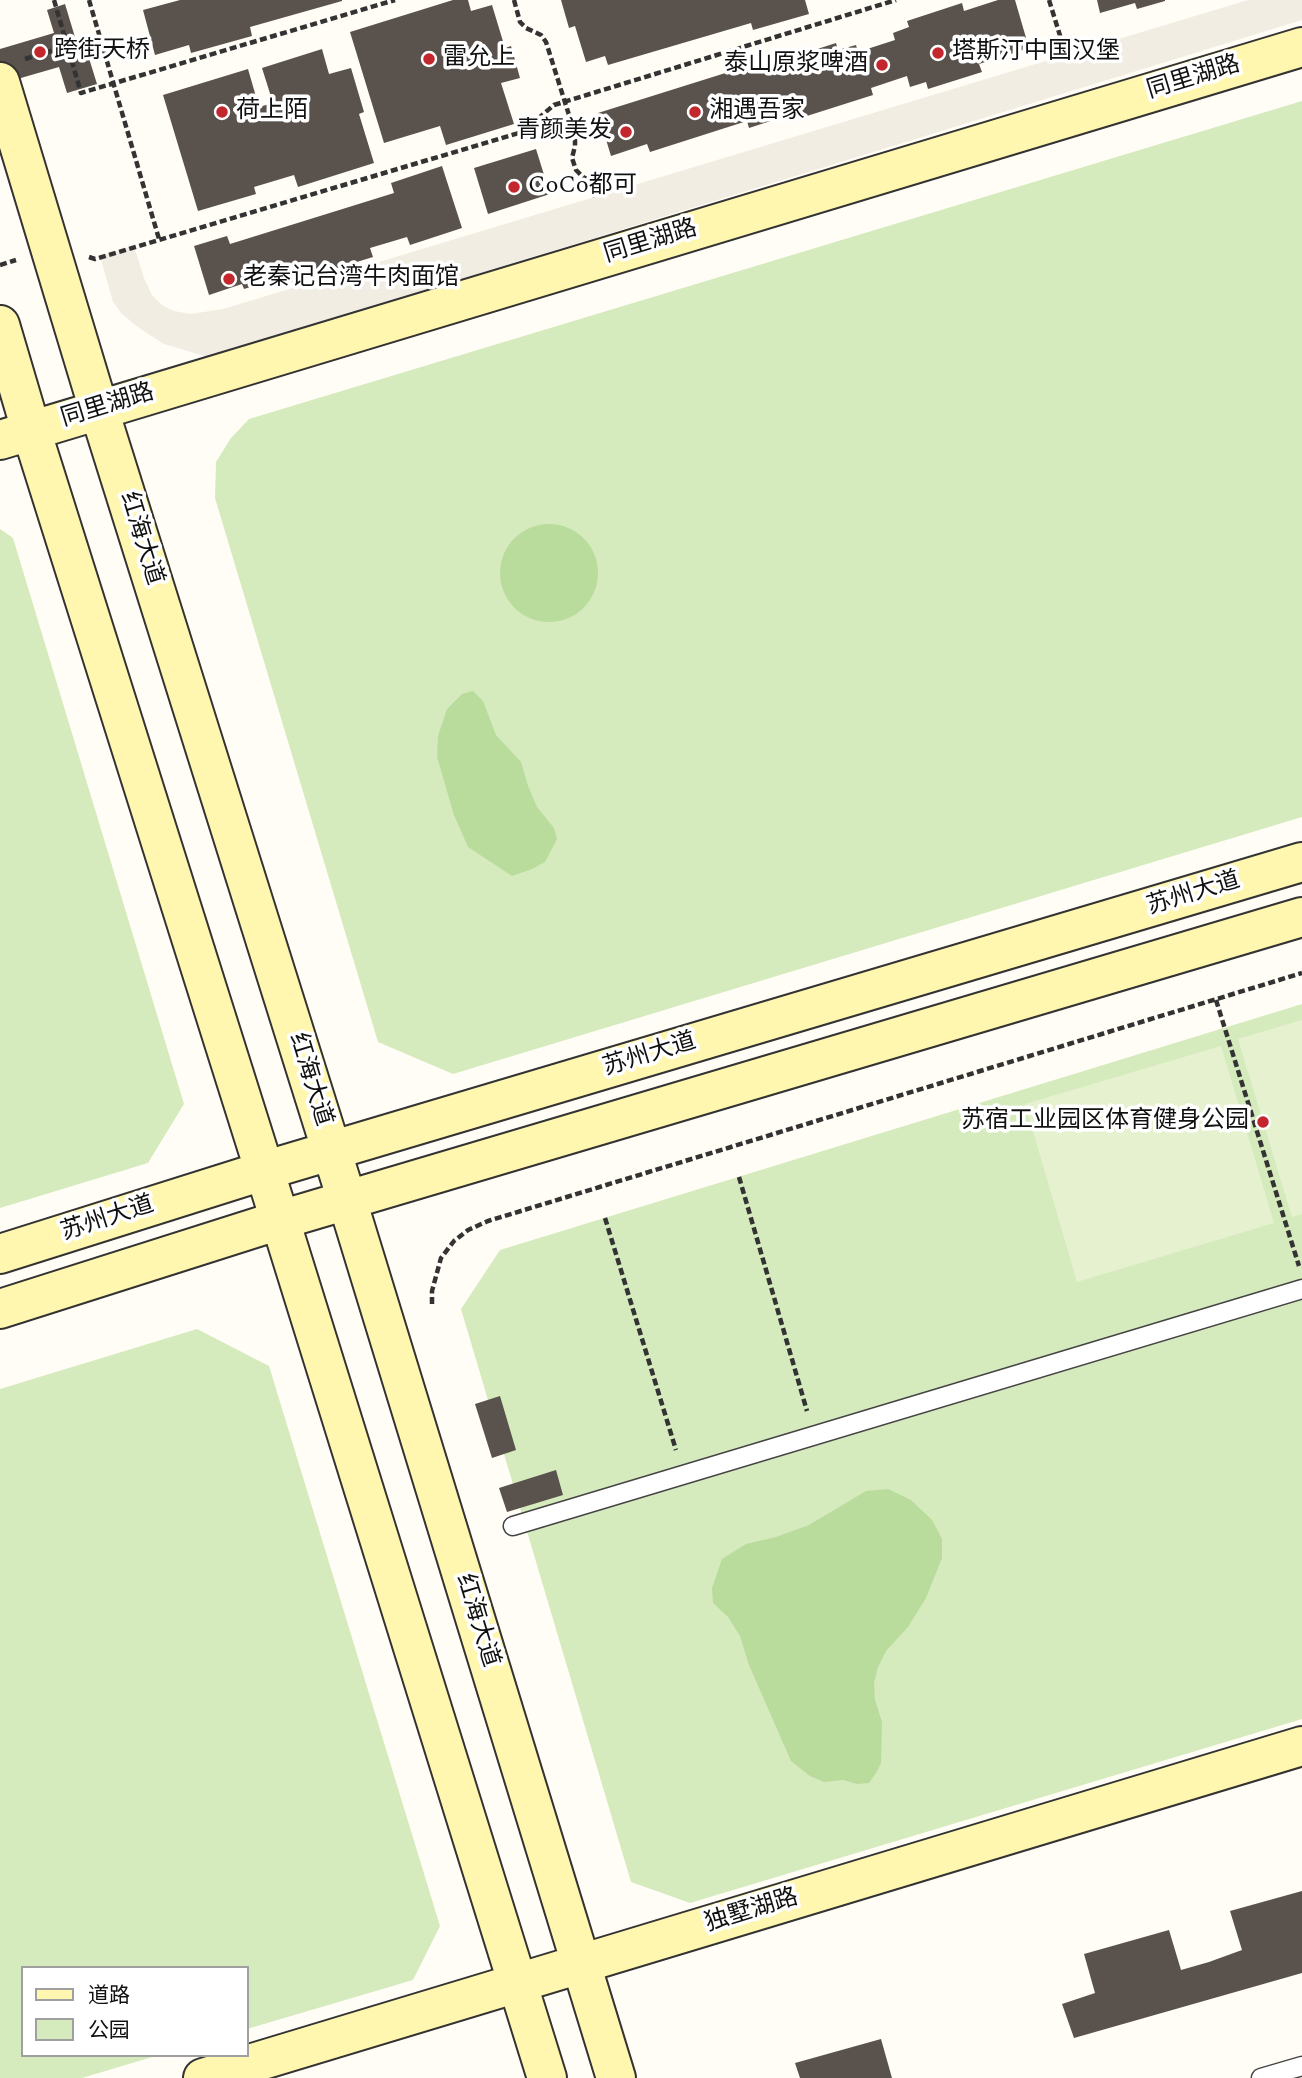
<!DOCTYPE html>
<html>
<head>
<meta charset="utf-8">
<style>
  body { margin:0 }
  #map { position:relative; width:1302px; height:2078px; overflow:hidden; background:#fffdf5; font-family:Spectral,"Noto Sans SC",serif }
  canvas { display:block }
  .legend { position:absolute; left:21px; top:1966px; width:228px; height:91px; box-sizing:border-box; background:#fff; border:2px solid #a0a0a0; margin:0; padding:9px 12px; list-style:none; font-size:21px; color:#111 }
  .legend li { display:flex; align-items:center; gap:14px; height:35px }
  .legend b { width:35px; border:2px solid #a0a0a0 }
</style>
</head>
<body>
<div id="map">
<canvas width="1302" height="2078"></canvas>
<ul class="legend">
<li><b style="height:9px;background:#fff6b0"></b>道路</li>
<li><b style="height:19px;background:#d5ebbd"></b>公园</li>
</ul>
</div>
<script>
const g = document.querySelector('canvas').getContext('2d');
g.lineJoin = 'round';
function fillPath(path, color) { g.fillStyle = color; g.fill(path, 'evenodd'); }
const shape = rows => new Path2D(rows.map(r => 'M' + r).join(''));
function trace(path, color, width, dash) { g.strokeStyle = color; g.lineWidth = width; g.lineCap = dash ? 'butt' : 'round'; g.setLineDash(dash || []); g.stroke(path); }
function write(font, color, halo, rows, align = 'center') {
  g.font = font + ' Spectral,"Noto Sans SC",serif'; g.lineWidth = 7; g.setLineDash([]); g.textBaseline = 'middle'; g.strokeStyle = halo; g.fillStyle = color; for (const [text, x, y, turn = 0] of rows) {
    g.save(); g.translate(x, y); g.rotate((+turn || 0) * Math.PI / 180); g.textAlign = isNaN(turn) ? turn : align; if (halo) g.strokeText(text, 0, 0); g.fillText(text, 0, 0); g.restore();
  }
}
const green = shape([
  [1302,101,1302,817,453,1074,378,1042,215,498,216,462,231,438,249,419],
  [0,529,13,538,184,1104,148,1163,0,1208],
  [1302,1004,1302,1719,690,1903,631,1882,461,1309,500,1250],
  [197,1329,269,1366,440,1926,413,1980,247,2029,247,1968,23,1968,23,2055,159,2055,82,2078,0,2078,0,1389]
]);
const forest = shape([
  '500 573a49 49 0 1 1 98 0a49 49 0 1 1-98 0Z',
  [473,691,483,701,496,735,521,762,528,786,537,807,554,828,557,839,545,862,532,869,512,876,468,847,454,815,437,757,438,736,447,709,462,694],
  [888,1489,911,1500,932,1520,942,1539,942,1558,926,1598,908,1627,886,1651,878,1667,874,1683,875,1700,882,1722,881,1763,876,1773,869,1783,857,1784,843,1780,824,1782,810,1776,791,1761,749,1665,740,1636,728,1617,713,1603,712,1588,722,1559,746,1544,776,1537,809,1525,866,1491]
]);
const pitch = shape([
  [1302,1020,1302,1214,1292,1217,1238,1039],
  [1221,1046,1274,1223,1077,1282,1025,1104]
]);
const plaza = shape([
  [1248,0,1302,0,1302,20,208,357,164,344,139,328,121,313,113,302,100,256,134,246,144,278,152,295,162,305,174,311,191,314,223,309]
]);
const building = shape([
  [180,0,342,0,342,1,250,27,252,36,191,53,189,45,155,55,143,10],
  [453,0,468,0,471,11,492,5,505,48,511,46,520,78,501,83,514,124,446,145,440,126,384,143,350,32],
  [561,0,805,0,809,14,753,30,751,23,608,65,605,56,586,62,575,26,569,28],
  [998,0,1015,0,1029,48,979,64,982,72,928,89,926,82,910,87,907,76,871,88,873,95,788,122,786,116,749,128,747,121,650,152,647,144,611,156,598,113,735,70,736,75,836,43,838,50,856,45,858,52,895,40,893,33,909,27,907,21,962,3,964,11],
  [1097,0,1165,0,1165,1,1137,9,1135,3,1100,13],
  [65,4,81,57,88,55,97,84,67,93,59,67,0,84,0,49,54,33,47,10],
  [322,49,329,74,351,68,364,112,359,114,374,163,298,187,294,175,254,187,256,194,198,211,163,95,248,69,259,107,273,103,262,68],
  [536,149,550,194,488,214,474,168],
  [442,166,462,228,410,245,407,237,370,248,373,257,276,287,273,280,244,289,242,284,209,295,194,246,227,236,230,244,394,193,391,183],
  [500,1396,516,1450,492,1458,475,1404],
  [556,1470,563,1495,507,1512,499,1488],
  [1302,1891,1302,1973,1074,2038,1062,2004,1095,1993,1084,1954,1169,1930,1181,1970,1209,1962,1242,1950,1230,1911],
  [881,2039,892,2078,800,2078,795,2063]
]);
const path = shape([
  [54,0,81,93,395,0],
  [89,0,159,239],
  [514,0,520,22,526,28,541,35,546,42,575,134,575,146,572,158,576,170,583,177,590,181,595,197],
  [1049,0,1066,55],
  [25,59,67,46],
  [89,257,95,259,522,132,554,105,896,0],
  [0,265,16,260],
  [1216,1000,1299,1266],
  [739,1177,807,1411],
  [605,1218,676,1450],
  [432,1304,432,1291,441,1258,454,1241,468,1230,488,1221,1302,973]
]);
const lane = shape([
  [513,1526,1302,1289],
  [1261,2078,1302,2066]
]);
const secondary = shape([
  [0,82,99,410,347,1200,616,2078],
  [0,325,31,430,280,1220,547,2078],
  [0,440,1302,47],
  [0,1254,263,1171,1302,862],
  [0,1309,280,1220,1302,917],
  [203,2078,1302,1746]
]);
const markers = [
  [40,52,7,"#c4262e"],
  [938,53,7,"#c4262e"],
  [429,59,7,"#c4262e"],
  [882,65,7,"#c4262e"],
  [222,112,7,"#c4262e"],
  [695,112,7,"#c4262e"],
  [626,132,7,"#c4262e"],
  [514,187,7,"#c4262e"],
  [229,279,7,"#c4262e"],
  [1263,1122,7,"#c4262e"]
];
const poiNames = [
  ["跨街天桥",54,52],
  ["塔斯汀中国汉堡",952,53],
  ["雷允上",443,59],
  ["泰山原浆啤酒",868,65,"right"],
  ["荷上陌",236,112],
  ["湘遇吾家",709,112],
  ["青颜美发",612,132,"right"],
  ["CoCo都可",528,187],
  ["老秦记台湾牛肉面馆",243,279],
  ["苏宿工业园区体育健身公园",1249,1122,"right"]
];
const streetNames = [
  ["同里湖路",1194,79,-17],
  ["同里湖路",651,243,-17],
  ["同里湖路",108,407,-17],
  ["红海大道",140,539,73],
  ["苏州大道",1194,895,-17],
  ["苏州大道",650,1056,-17],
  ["红海大道",309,1080,73],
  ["苏州大道",108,1220,-18],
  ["红海大道",476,1621,73],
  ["独墅湖路",752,1912,-17]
];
fillPath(green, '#d5ebbd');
fillPath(forest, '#b9dc9c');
fillPath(pitch, '#e6f2cf');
fillPath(plaza, '#f1ede2');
fillPath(building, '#5a524d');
trace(lane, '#444', 21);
trace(secondary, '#333', 42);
trace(path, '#333', 4.5, [7, 3.5]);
trace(lane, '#fff', 18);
trace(secondary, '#fff6b0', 38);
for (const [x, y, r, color] of markers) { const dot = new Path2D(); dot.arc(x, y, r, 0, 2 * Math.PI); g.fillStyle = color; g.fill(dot); trace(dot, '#fff', 2.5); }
write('24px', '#111', '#fff', poiNames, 'left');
write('24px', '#111', '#fff', streetNames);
</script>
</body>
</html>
